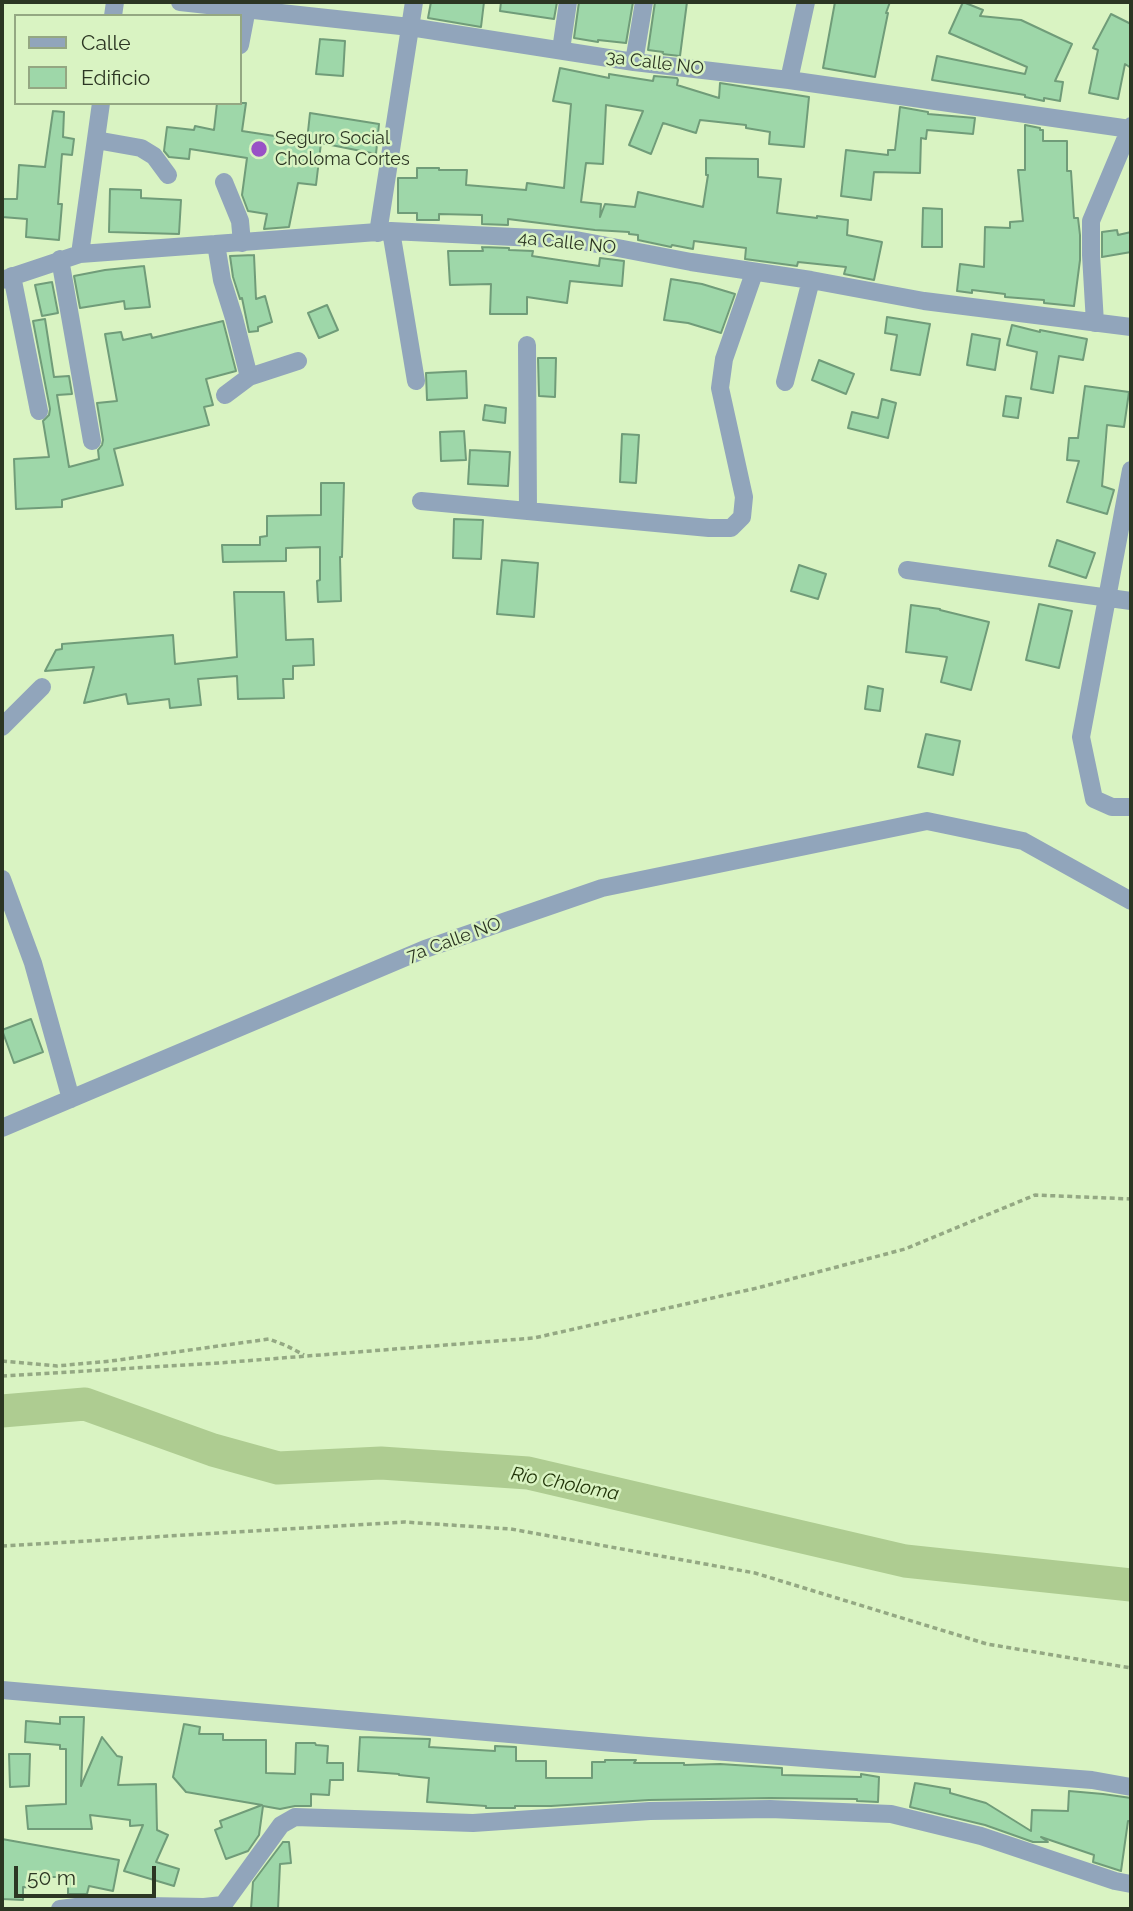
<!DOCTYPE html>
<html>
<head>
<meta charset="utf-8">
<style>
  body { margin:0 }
  #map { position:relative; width:1133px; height:1911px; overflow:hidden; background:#d9f3c2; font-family:Raleway,sans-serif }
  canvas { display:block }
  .frame { position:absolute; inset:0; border:4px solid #2c3623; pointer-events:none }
  .legend { position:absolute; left:14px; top:14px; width:228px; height:91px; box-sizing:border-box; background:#d9f3c2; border:2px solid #94a782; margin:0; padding:9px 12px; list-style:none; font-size:21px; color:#2c3623 }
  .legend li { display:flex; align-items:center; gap:14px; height:35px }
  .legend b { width:35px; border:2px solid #94a782 }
  .scale { position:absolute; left:14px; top:1866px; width:142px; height:32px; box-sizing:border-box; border:4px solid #2c3623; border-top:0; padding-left:9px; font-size:21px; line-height:24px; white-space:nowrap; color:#2c3623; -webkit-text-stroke:5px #d9f3c2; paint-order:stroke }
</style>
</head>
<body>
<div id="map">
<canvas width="1133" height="1911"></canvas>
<div class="frame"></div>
<ul class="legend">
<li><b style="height:9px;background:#91a5bb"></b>Calle</li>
<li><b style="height:19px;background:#9ed7a9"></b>Edificio</li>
</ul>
<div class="scale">50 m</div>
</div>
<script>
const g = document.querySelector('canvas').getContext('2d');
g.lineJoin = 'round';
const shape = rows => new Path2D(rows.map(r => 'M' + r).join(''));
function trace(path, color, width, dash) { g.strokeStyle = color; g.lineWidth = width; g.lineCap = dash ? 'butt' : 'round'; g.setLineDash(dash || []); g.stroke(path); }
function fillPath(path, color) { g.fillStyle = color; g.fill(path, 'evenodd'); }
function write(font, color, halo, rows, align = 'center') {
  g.font = font + ' Raleway,sans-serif'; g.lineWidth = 5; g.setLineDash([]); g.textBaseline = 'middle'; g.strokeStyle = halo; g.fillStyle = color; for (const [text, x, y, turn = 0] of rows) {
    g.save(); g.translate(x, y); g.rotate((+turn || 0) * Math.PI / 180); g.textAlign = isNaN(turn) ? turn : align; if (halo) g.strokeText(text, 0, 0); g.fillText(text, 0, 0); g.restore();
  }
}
const river = shape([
  [2,1411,85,1404,213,1450,278,1468,381,1463,528,1473,905,1561,1131,1585]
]);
const building = shape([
  [431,2,484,2,481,27,428,18,431,2],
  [501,2,557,2,554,19,500,11,501,2],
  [579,2,633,2,626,43,598,40,598,42,574,38,579,2],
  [655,2,687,2,680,56,662,54,663,52,648,50,655,2],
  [835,2,890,2,886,13,888,13,875,77,823,68,835,2],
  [963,2,983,10,980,16,1021,20,1072,44,1055,81,1063,82,1060,101,1044,98,1044,101,1025,97,1025,95,932,80,937,56,1025,74,1027,67,949,33,963,2],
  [1111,14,1131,24,1131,68,1125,64,1118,99,1089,93,1098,50,1093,48,1111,14],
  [320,39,345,41,343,76,316,74,320,39],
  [560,68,609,78,609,74,653,81,654,76,677,78,678,80,677,85,719,98,720,83,809,97,804,147,769,144,770,132,746,128,746,125,700,120,696,133,663,123,651,154,629,145,643,111,606,105,603,164,586,163,581,202,601,204,600,217,605,204,635,207,638,192,703,207,708,175,706,175,706,158,758,159,758,177,781,179,777,213,817,218,817,216,848,220,847,235,882,242,874,280,844,274,846,267,798,262,797,266,745,259,746,248,694,241,693,249,672,245,671,247,638,240,638,235,629,234,629,232,595,230,508,219,508,225,482,224,482,215,439,214,439,220,417,220,417,213,398,213,398,178,417,178,417,168,439,168,439,170,467,170,466,185,526,190,527,183,564,188,571,104,553,101,560,68],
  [217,103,246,103,242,131,307,141,310,113,379,124,376,154,321,143,316,185,298,183,289,227,264,229,267,214,248,211,242,195,247,158,190,149,189,159,169,157,164,151,167,127,194,130,195,126,214,130,217,103],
  [900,107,928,112,928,114,975,118,973,134,927,130,926,139,921,138,920,173,874,172,871,200,841,196,846,150,888,155,888,150,895,150,900,107],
  [53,111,64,112,63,137,74,139,72,155,62,154,58,204,62,204,59,240,26,237,27,219,2,217,2,199,17,199,19,165,45,167,53,111],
  [1025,125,1040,128,1040,130,1043,130,1043,141,1067,141,1067,171,1071,171,1074,218,1078,218,1080,235,1080,260,1074,306,1044,303,1044,300,1005,297,1005,294,972,290,972,293,957,291,960,264,984,267,985,227,1010,228,1010,222,1023,221,1018,170,1025,170,1025,125],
  [110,189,141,190,141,198,181,200,179,234,109,232,110,189],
  [923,208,942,209,942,247,922,247,923,208],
  [1117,230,1118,235,1131,232,1131,252,1102,257,1102,232,1117,230],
  [482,247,509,248,509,250,533,251,532,256,599,266,600,258,624,261,622,286,570,281,567,303,527,297,527,314,490,314,491,284,450,285,448,251,483,251,482,247],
  [254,255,256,299,265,296,272,322,258,327,258,331,249,332,242,298,240,299,233,277,230,256,254,255],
  [144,266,150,307,125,309,124,301,80,308,74,276,105,270,144,266],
  [671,279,702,284,735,294,721,333,688,323,664,320,671,279],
  [52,282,58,313,42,316,35,285,52,282],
  [327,305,338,330,319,338,308,313,327,305],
  [887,317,930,324,920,375,891,370,897,335,885,333,887,317],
  [45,319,54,377,69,376,72,394,57,395,69,467,99,459,98,450,102,445,103,440,97,403,117,401,105,334,121,332,123,340,151,334,152,338,223,321,236,371,206,379,213,405,204,407,209,425,114,449,123,485,62,500,62,507,16,509,14,459,49,457,43,421,49,415,50,409,33,321,45,319],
  [1012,325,1040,332,1040,330,1087,339,1083,360,1059,356,1053,393,1031,389,1037,352,1007,345,1012,325],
  [972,334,1000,339,995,370,967,365,972,334],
  [538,358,556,358,555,397,539,396,538,358],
  [819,360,854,374,846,394,812,380,819,360],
  [466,371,467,398,427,400,426,373,466,371],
  [1085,386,1129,392,1124,427,1107,425,1102,486,1114,490,1107,514,1067,502,1079,461,1067,460,1069,438,1078,438,1085,386],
  [1006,396,1021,398,1018,418,1003,416,1006,396],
  [882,399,896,403,888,438,848,428,852,412,878,418,882,399],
  [485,405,506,408,505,423,483,420,485,405],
  [464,431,466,460,441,461,440,432,464,431],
  [622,434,639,435,636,483,620,482,622,434],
  [470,450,510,452,508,486,468,484,470,450],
  [321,483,344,483,342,557,340,557,341,601,318,602,317,581,320,580,320,547,286,548,286,561,223,562,222,545,260,545,260,537,267,536,267,516,321,515,321,483],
  [454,519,483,520,481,559,453,558,454,519],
  [1057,540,1095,553,1086,578,1049,566,1057,540],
  [502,560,538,563,534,617,497,614,502,560],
  [799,565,826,574,818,599,791,591,799,565],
  [234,592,284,592,286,640,313,639,314,665,293,666,293,679,283,679,284,698,238,699,237,676,198,679,201,705,170,708,169,699,128,704,126,694,84,703,94,667,45,671,56,650,62,649,62,644,173,635,175,664,237,657,234,592],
  [1039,604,1072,611,1059,668,1026,660,1039,604],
  [911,605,940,609,940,610,989,622,971,690,941,682,947,657,906,652,911,605],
  [868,686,883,689,880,711,865,709,868,686],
  [926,734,960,741,953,775,918,767,926,734],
  [31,1019,43,1052,14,1063,2,1030,31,1019],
  [60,1717,84,1717,81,1786,102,1737,117,1756,122,1757,118,1785,156,1784,157,1830,168,1835,156,1862,179,1869,174,1886,124,1871,143,1825,130,1826,130,1820,90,1815,92,1829,28,1829,26,1806,66,1804,66,1749,60,1749,60,1745,25,1742,26,1721,60,1724,60,1717],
  [184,1724,200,1727,199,1734,223,1734,223,1740,266,1740,266,1773,295,1774,296,1743,315,1743,316,1745,328,1746,327,1763,343,1763,343,1780,330,1780,329,1795,311,1794,311,1806,295,1806,280,1809,263,1806,259,1835,248,1851,226,1859,215,1830,222,1827,220,1821,262,1805,186,1792,173,1777,184,1724],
  [360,1737,430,1739,429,1747,495,1751,495,1746,516,1747,516,1761,546,1761,546,1778,592,1778,592,1762,605,1762,605,1760,636,1760,634,1763,684,1763,684,1765,720,1764,782,1768,782,1775,861,1777,861,1774,879,1777,878,1802,857,1801,857,1799,770,1798,649,1800,551,1806,515,1806,515,1808,486,1808,486,1806,427,1802,429,1778,399,1775,399,1774,358,1771,360,1737],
  [9,1754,30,1754,29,1786,10,1787,9,1754],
  [915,1783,950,1789,950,1793,986,1803,1031,1831,1032,1810,1068,1811,1069,1791,1103,1794,1131,1798,1131,1821,1128,1821,1121,1871,1093,1862,1094,1855,1041,1837,1048,1842,1033,1842,985,1825,910,1807,915,1783],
  [2,1839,119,1860,113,1891,89,1886,87,1894,68,1894,68,1877,37,1877,37,1888,23,1887,23,1900,2,1899,2,1839],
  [283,1842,289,1842,291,1863,280,1864,278,1909,251,1909,253,1882,283,1842]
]);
const path = shape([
  [2,1361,57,1366,111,1361,269,1339,287,1346,304,1355],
  [2,1376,219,1363,534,1338,757,1288,905,1249,1035,1195,1131,1199],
  [2,1546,404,1522,511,1529,755,1573,987,1644,1131,1668]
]);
const minor = shape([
  [180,2,410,27,634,62,789,80,1130,129],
  [113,16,115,2],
  [240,45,245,19,245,9],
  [561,50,568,2],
  [634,62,644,2],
  [789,80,806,2],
  [96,140,141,148,154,156,168,175],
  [224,182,240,221,242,243],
  [391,231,416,381],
  [378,233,414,2],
  [216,244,222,280,234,318,249,377,225,395],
  [80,254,101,103],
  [60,259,92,441],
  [12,276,39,411],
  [2,280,80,254,391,231,576,240,691,262,811,280,924,301,1131,327],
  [1095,323,1091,255,1091,221,1131,126],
  [527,345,528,511],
  [249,377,298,361],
  [785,382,811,280],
  [1131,470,1081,737,1094,799,1112,807,1131,807],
  [421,501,709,528,731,528,742,517,744,497,720,388,724,359,754,273],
  [907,570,1131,601],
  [2,727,42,687],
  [2,879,33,963,71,1099],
  [2,1128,425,949,602,888,927,821,1023,841,1131,901],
  [2,1690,648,1746,1092,1780,1131,1787],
  [60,1909,92,1905,204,1907,223,1905,281,1825,295,1817,473,1823,650,1811,770,1809,891,1814,981,1836,1115,1881,1131,1884]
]);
const markers = [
  [259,149,9,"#9952c6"]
];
const streetNames = [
  ["3a Calle NO",655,63,7],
  ["4a Calle NO",567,243,6],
  ["7a Calle NO",454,940,-20]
];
const poiNames = [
  ["Seguro Social",275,139],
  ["Choloma Cortes",275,160]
];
const waterNames = [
  ["Río Choloma",565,1484,11]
];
trace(river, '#aecc91', 33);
fillPath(building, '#9ed7a9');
trace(building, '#709c79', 2);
trace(path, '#94a883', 3.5, [5, 3.5]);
trace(minor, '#91a5bb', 18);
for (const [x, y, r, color] of markers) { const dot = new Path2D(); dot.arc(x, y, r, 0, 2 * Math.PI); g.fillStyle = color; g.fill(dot); trace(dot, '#d9f3c2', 2.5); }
write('18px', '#2c3623', '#d9f3c2', streetNames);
write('18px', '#2c3623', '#d9f3c2', poiNames, 'left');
write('italic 19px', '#1e3105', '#d9f3c2', waterNames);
</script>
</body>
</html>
